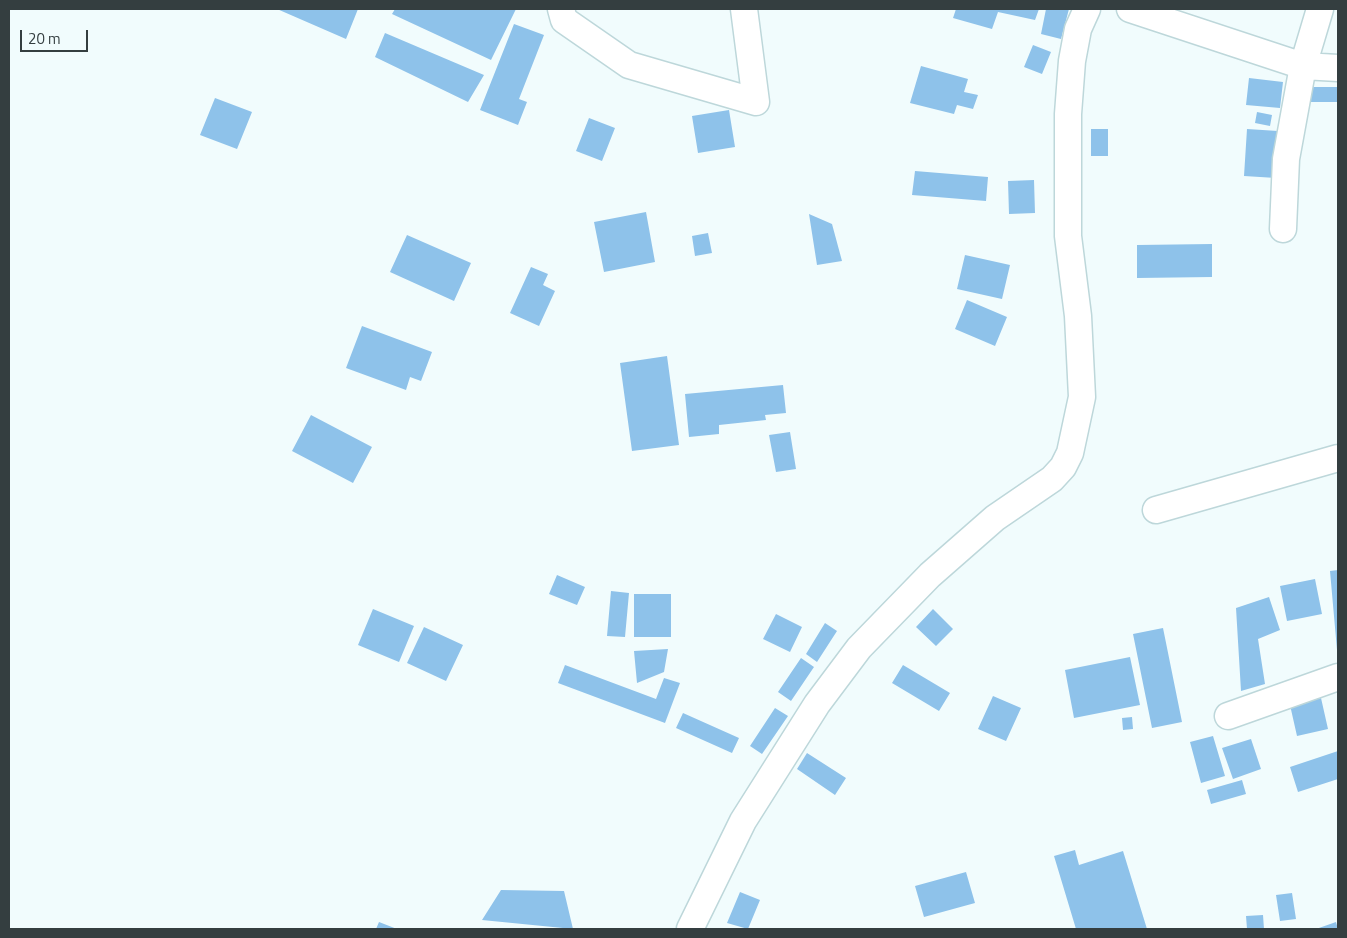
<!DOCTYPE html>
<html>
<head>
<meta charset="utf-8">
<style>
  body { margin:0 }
  #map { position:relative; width:1347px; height:938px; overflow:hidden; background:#f1fcfd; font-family:"Titillium Web",sans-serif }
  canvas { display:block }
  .frame { position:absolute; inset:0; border:10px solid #343e40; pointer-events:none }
  .scale { position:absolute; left:20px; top:30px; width:68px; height:22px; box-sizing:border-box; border:2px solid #343e40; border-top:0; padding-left:6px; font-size:15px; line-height:18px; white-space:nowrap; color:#343e40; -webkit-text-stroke:4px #f1fcfd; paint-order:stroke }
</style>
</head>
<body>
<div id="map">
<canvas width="1347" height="938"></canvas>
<div class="frame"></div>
<div class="scale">20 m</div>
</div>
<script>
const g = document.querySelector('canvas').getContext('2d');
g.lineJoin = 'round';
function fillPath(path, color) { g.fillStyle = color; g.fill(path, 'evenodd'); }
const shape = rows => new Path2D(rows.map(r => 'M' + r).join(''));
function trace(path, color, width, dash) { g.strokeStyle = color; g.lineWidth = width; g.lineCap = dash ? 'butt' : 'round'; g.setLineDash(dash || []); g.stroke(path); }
const building = shape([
  [277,9,358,9,346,39],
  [395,9,516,9,491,60,392,14],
  [956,9,1039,9,1035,20,998,12,992,29,953,18],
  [1046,9,1069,9,1061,39,1041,34],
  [514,24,544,35,519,99,527,102,518,125,480,110],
  [385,33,484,75,468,102,375,57],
  [1033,45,1051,52,1042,74,1024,67],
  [921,66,968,79,964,92,978,95,973,109,957,105,954,114,910,103],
  [1249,78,1283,82,1280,108,1246,105],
  [1311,87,1338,87,1338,102,1311,102],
  [215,98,252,112,237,149,200,135],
  [729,110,735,147,698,153,692,116],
  [1257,112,1272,115,1270,126,1255,123],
  [589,118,615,128,602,161,576,151],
  [1091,129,1108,129,1108,156,1091,156],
  [1247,129,1278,131,1276,178,1244,176],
  [915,171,988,177,986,201,912,195],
  [1034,180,1035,213,1009,214,1008,181],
  [646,212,655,262,604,272,594,222],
  [809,214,832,224,842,261,817,265],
  [708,233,712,253,695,256,692,236],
  [407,235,471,263,454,301,390,272],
  [1212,244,1212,277,1137,278,1137,245],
  [965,255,1010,265,1002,299,957,289],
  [531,267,548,274,543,285,555,291,539,326,510,313],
  [967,300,1007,317,995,346,955,329],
  [362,326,432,352,421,381,410,377,406,390,346,368],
  [667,356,679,445,632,451,620,363],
  [783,385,786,413,765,415,766,420,719,425,719,434,689,437,685,394],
  [311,415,372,447,353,483,292,451],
  [790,432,796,469,776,472,769,435],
  [1338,570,1338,650,1337,650,1330,571],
  [557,575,585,587,577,605,549,594],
  [1315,579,1322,614,1287,621,1280,586],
  [611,591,629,593,625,637,607,636],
  [634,594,671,594,671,637,634,637],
  [1269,597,1280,630,1258,639,1265,684,1241,691,1236,608],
  [373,609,414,626,399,662,358,645],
  [933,609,953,629,936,646,916,627],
  [776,614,802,627,790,652,763,639],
  [825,623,837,631,817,662,806,654],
  [424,627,463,645,446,681,407,663],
  [1163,628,1182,722,1152,728,1133,634],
  [668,649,664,672,637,683,634,651],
  [1130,657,1140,705,1074,718,1065,670],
  [801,658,814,667,791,701,778,692],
  [565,665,656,699,664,678,680,683,665,723,558,683],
  [903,665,950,693,939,711,892,683],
  [993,696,1021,708,1006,741,978,729],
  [1321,698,1328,729,1297,736,1290,705],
  [775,708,788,716,762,754,750,746],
  [683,713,739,738,732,753,676,728],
  [1132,717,1133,729,1123,730,1122,718],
  [1213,736,1225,776,1201,783,1190,742],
  [1251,739,1261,769,1233,779,1222,748],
  [1338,751,1338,779,1298,792,1290,767],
  [807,753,846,778,835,795,797,769],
  [1242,780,1246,794,1211,804,1207,790],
  [1075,850,1079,865,1123,851,1147,929,1076,929,1054,856],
  [966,872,975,903,924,917,915,886],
  [501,890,564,891,573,929,482,920],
  [740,892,760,900,748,929,727,923],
  [1292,893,1296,919,1280,921,1276,895],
  [1263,915,1264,929,1247,929,1246,916],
  [379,922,397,929,376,929],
  [1336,922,1338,929,1316,929]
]);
const minor = shape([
  [561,9,564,20,629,65,756,102,744,9],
  [1130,9,1303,66,1338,68],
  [1283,229,1286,159,1303,66,1320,9],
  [1156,510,1338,458],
  [1228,716,1338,677],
  [690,929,743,821,817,704,859,648,930,575,995,518,1052,479,1063,467,1070,453,1082,397,1078,316,1068,236,1068,114,1072,61,1078,29,1087,9]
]);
fillPath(building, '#8ec2ea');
trace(minor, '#bdd7da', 29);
trace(minor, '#fff', 26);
</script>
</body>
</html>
